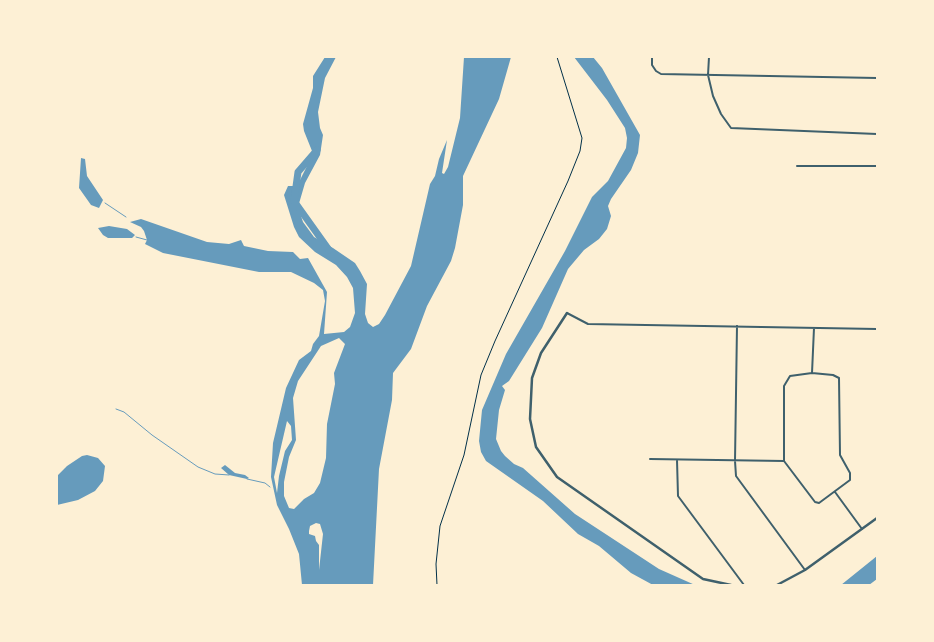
<!DOCTYPE html>
<html>
<head>
<meta charset="utf-8">
<style>
  body { margin:0 }
  #map { position:relative; width:934px; height:642px; overflow:hidden; background:#fdf0d5; font-family:"Open Sans",sans-serif }
  canvas { display:block }
  .frame { position:absolute; inset:0; border:58px solid #fdf0d5; pointer-events:none }
</style>
</head>
<body>
<div id="map">
<canvas width="934" height="642"></canvas>
<div class="frame"></div>
</div>
<script>
const g = document.querySelector('canvas').getContext('2d');
g.lineJoin = 'round';
function fillPath(path, color) { g.fillStyle = color; g.fill(path, 'evenodd'); }
const shape = rows => new Path2D(rows.map(r => 'M' + r).join(''));
function trace(path, color, width, dash) { g.strokeStyle = color; g.lineWidth = width; g.lineCap = dash ? 'butt' : 'round'; g.setLineDash(dash || []); g.stroke(path); }
const water = shape([
  [325,57,336,57,325,78,318,112,320,128,323,135,320,155,305,183,298,207,303,222,314,237,333,248,355,263,360,271,367,284,365,314,368,323,373,327,379,324,385,315,411,266,430,184,435,176,439,159,447,140,442,173,444,174,448,167,460,118,464,57,511,57,499,99,463,176,463,205,455,248,451,261,427,306,411,349,393,373,392,400,379,469,373,585,302,585,299,554,289,529,277,505,271,477,273,443,286,388,299,360,311,351,313,344,319,336,325,301,323,290,314,283,291,272,259,272,163,253,145,244,147,240,144,231,141,227,130,222,141,219,207,242,229,244,241,240,244,246,268,251,293,252,300,259,308,258,327,292,324,334,344,332,350,327,355,313,353,288,347,277,336,265,315,252,299,237,294,227,284,195,288,186,297,186,311,158,312,151,304,131,303,124,313,88,313,76],
  [339,338,345,344,334,373,335,384,327,424,326,458,320,483,314,493,304,499,294,509,289,508,284,496,284,482,289,457,296,440,293,398,298,381,321,346],
  [287,421,291,426,292,440,285,451,279,476,277,493,274,477],
  [316,523,320,524,323,534,319,570,319,545,316,541,315,536,309,534,309,531,310,526],
  [574,57,593,57,602,68,640,135,638,153,631,170,611,199,608,206,611,216,607,229,599,239,584,250,568,269,542,328,509,381,502,386,505,390,499,410,496,439,501,451,505,456,514,464,523,468,575,514,659,569,695,585,653,585,631,573,599,546,578,534,543,501,486,461,481,452,479,441,482,410,506,354,565,251,592,197,608,181,626,148,627,138,625,128,607,100],
  [81,158,85,159,87,176,103,200,99,208,91,205,79,188],
  [109,226,127,229,135,235,132,238,108,238,103,235,98,228],
  [87,455,98,458,105,466,103,481,95,491,78,500,57,505,57,476,67,466,82,456],
  [225,465,235,473,245,475,249,478,247,479,229,475,221,468],
  [877,556,877,579,869,585,841,585]
]);
const stream = shape([
  [105,203,126,217],
  [136,237,147,240],
  [116,409,124,412,152,435,198,467,215,474,229,475],
  [247,479,265,483,270,487]
]);
const river = shape([
  [317,150,298,172,294,201,329,250]
]);
const path = shape([
  [437,585,436,564,440,526,464,455,481,375,495,341,568,181,580,151,582,138,557,57]
]);
const minor = shape([
  [652,57,652,65,656,71,661,74,877,78],
  [709,57,708,75,713,96,721,114,731,128,877,134],
  [797,166,877,166],
  [567,313,588,324,877,329],
  [737,326,735,461,736,476,805,570],
  [812,373,833,375,839,378,840,455,850,473,850,480,819,503,815,502,784,461,784,386,790,376,812,373],
  [812,373,814,328],
  [650,459,784,461],
  [677,460,678,496,744,585],
  [835,492,862,529]
]);
const tertiary = shape([
  [567,313,541,353,532,378,530,419,536,447,557,477,703,579,731,585],
  [777,585,805,570,877,518]
]);
fillPath(water, '#669bbc');
trace(stream, '#669bbc', 1);
trace(river, '#669bbc', 7);
trace(path, '#003049', 1);
trace(minor, '#3f606c', 2);
trace(tertiary, '#3f606c', 2.5);
</script>
</body>
</html>
